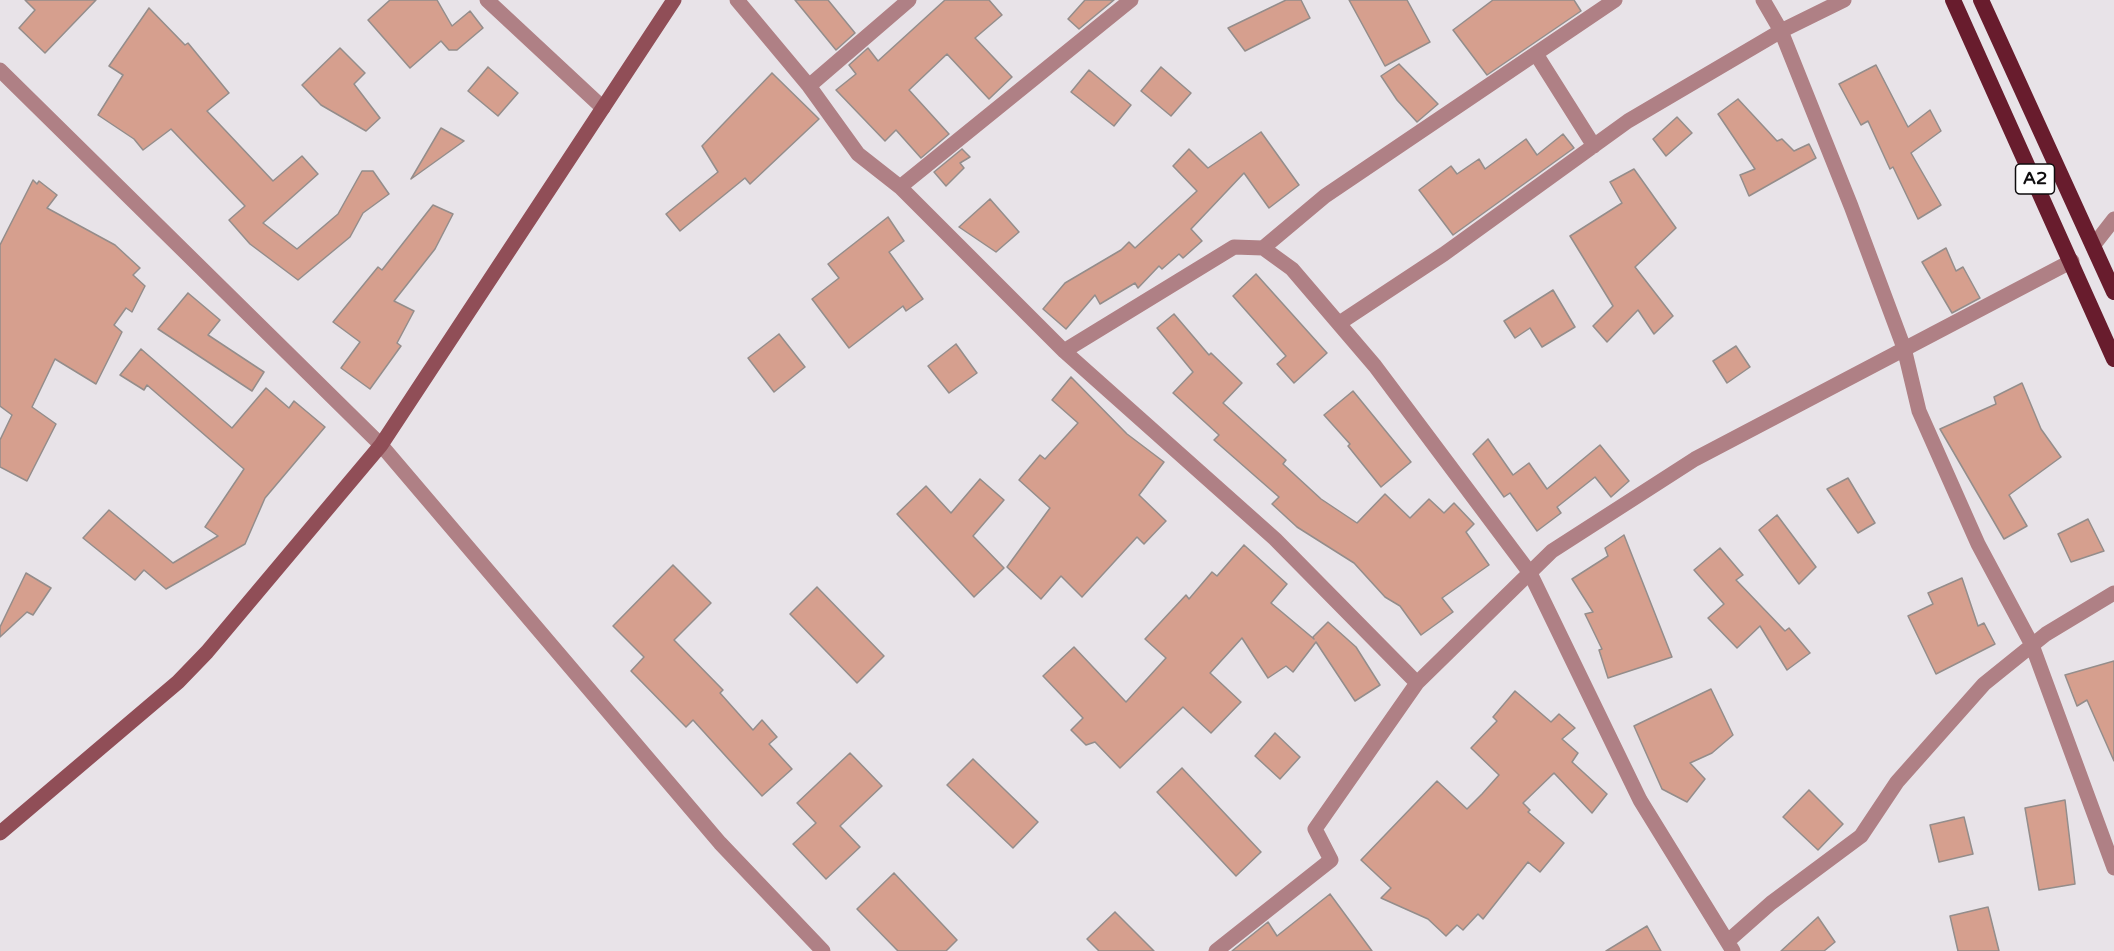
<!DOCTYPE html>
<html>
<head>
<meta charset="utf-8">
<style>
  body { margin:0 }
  canvas { display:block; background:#e8e3e8 }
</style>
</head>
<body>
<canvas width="2114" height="951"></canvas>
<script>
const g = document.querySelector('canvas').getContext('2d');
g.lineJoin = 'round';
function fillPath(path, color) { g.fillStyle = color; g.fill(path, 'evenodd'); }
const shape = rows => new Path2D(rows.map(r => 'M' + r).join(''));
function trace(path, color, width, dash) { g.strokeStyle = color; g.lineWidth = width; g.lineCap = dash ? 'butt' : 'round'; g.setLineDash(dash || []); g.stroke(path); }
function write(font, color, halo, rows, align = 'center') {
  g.font = font + ' "Varela Round",sans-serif'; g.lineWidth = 6; g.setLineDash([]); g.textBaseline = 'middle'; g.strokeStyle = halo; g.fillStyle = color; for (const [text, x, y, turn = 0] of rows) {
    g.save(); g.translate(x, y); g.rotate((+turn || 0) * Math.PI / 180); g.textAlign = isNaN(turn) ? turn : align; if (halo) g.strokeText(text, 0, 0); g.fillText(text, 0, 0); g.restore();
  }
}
const building = shape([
  [25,0,96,0,45,53,19,28,35,10,25,0],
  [390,0,437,0,452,26,470,11,483,28,457,50,449,50,441,41,410,68,368,20,390,0],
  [795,0,828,0,855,33,836,50,795,0],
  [945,0,989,0,1002,15,975,38,1012,77,989,99,947,54,909,90,949,134,921,158,896,130,885,141,836,90,856,74,849,65,868,48,878,61,945,0],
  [1085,0,1114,0,1079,29,1068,19,1085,0],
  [1286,0,1301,0,1310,18,1245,51,1228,28,1286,0],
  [1349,0,1407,0,1430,42,1385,66,1349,0],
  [1493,0,1574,0,1581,11,1487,75,1453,30,1493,0],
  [149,8,185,45,188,43,229,93,207,111,273,181,302,156,318,174,263,223,297,249,338,214,362,171,373,171,389,194,363,213,350,237,298,280,250,244,229,220,245,206,171,129,143,150,134,139,98,115,123,75,109,66,149,8],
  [340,48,365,73,354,84,380,118,366,131,321,105,302,85,340,48],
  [1399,64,1438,104,1417,122,1397,100,1381,76,1399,64],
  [1876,65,1908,127,1930,110,1941,131,1911,153,1941,205,1918,219,1893,167,1890,169,1868,121,1861,125,1839,84,1876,65],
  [488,67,518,93,498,116,468,91,488,67],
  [1161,67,1191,93,1171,116,1141,91,1161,67],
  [1089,70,1131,105,1114,126,1071,92,1089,70],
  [772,73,819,119,750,184,745,178,680,231,666,214,718,172,702,146,772,73],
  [1738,99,1777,141,1782,139,1794,151,1809,144,1816,158,1749,196,1740,175,1755,169,1718,114,1738,99],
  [1677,117,1692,133,1666,156,1653,139,1677,117],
  [441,128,464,141,411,179,441,128],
  [1261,132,1299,185,1269,208,1244,173,1191,229,1202,241,1183,258,1179,254,1162,269,1159,266,1138,288,1135,283,1100,304,1095,295,1066,329,1043,309,1065,283,1121,250,1129,242,1135,248,1197,191,1173,166,1189,149,1208,168,1261,132],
  [1563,134,1574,148,1453,235,1419,190,1451,166,1457,174,1479,159,1485,169,1526,139,1537,155,1563,134],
  [962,149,970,157,960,163,964,168,946,186,934,172,962,149],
  [1634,169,1676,228,1635,267,1673,316,1654,334,1638,310,1607,342,1593,326,1613,306,1570,236,1622,203,1610,182,1634,169],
  [33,180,37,184,39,181,57,195,47,208,115,245,140,268,133,275,145,286,132,312,126,308,114,325,122,332,96,384,55,359,32,407,56,424,27,481,0,467,0,440,12,415,0,406,0,245,33,180],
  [990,199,1019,232,996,252,959,227,990,199],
  [433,205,453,214,435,249,394,301,414,311,397,343,401,346,370,389,341,368,360,342,333,322,378,267,382,270,433,205],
  [888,217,904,241,889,252,923,299,906,311,903,306,849,348,812,299,839,278,828,264,888,217],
  [1946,248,1956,271,1963,267,1980,298,1952,313,1922,262,1946,248],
  [1256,274,1327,353,1294,383,1277,364,1286,356,1233,296,1256,274],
  [1553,290,1575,327,1542,347,1530,328,1515,338,1504,321,1553,290],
  [188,293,220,320,208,335,264,372,252,391,158,329,188,293],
  [1174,314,1209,355,1211,353,1242,383,1223,403,1286,460,1283,464,1321,499,1357,523,1385,494,1410,518,1429,499,1444,513,1454,503,1474,524,1466,532,1489,565,1442,598,1453,612,1421,635,1400,606,1385,597,1354,563,1297,527,1272,504,1279,497,1214,440,1219,435,1173,393,1193,372,1157,328,1174,314],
  [779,334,805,367,774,392,748,358,779,334],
  [956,344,977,373,949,393,928,366,956,344],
  [1736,346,1750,367,1727,383,1713,361,1736,346],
  [141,349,232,428,266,388,289,408,294,401,325,427,265,498,245,544,166,589,144,570,135,580,83,538,109,510,173,563,218,536,205,527,244,469,147,385,144,390,120,375,141,349],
  [1071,377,1127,434,1164,462,1139,495,1166,521,1144,544,1137,537,1082,597,1061,576,1041,599,1007,567,1050,508,1019,480,1040,455,1045,459,1078,423,1052,400,1071,377],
  [2022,383,2041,429,2061,457,2009,495,2027,526,2004,539,1940,429,1996,404,1994,397,2022,383],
  [1353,391,1411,462,1381,487,1348,446,1350,444,1324,415,1353,391],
  [1488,439,1513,475,1529,463,1547,489,1600,445,1629,481,1611,497,1595,477,1557,507,1561,513,1537,531,1510,493,1504,497,1473,454,1488,439],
  [1848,478,1875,523,1858,533,1827,489,1848,478],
  [980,479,1004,500,973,536,1004,568,974,597,897,514,926,486,951,513,980,479],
  [1777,515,1816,567,1799,584,1759,530,1777,515],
  [2088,519,2104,551,2071,562,2058,534,2088,519],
  [1624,535,1672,657,1608,678,1599,650,1602,649,1585,614,1593,612,1572,579,1608,556,1605,548,1624,535],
  [1244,545,1287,584,1271,603,1314,639,1313,637,1328,622,1356,647,1380,685,1355,701,1316,642,1293,672,1286,666,1268,678,1242,638,1210,673,1241,702,1211,733,1183,707,1120,768,1095,742,1086,745,1071,730,1083,718,1043,676,1074,647,1126,702,1166,658,1145,639,1186,595,1189,599,1212,572,1217,576,1244,545],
  [1720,548,1743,575,1736,580,1785,631,1789,628,1810,653,1787,670,1760,626,1737,648,1708,618,1724,604,1694,570,1720,548],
  [673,565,711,603,674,640,723,690,720,693,753,730,762,720,777,737,769,744,792,769,762,796,693,720,686,727,631,671,644,657,613,626,673,565],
  [26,573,51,588,33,615,27,612,0,637,0,627,26,573],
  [1962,578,1978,626,1984,623,1995,644,1936,674,1908,616,1933,604,1928,593,1962,578],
  [817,587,884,656,857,683,790,614,817,587],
  [2114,661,2114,761,2087,700,2077,706,2065,675,2114,661],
  [1711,689,1733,735,1712,753,1690,763,1705,779,1687,802,1662,789,1634,726,1711,689],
  [1515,691,1551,722,1559,714,1575,728,1562,739,1578,753,1572,762,1607,794,1592,813,1554,773,1523,803,1530,810,1528,812,1564,843,1540,872,1528,862,1483,919,1478,914,1463,930,1457,925,1446,936,1428,919,1381,898,1391,888,1361,860,1437,781,1467,809,1482,794,1499,775,1471,748,1497,721,1493,717,1515,691],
  [1275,733,1300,757,1280,779,1255,756,1275,733],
  [850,753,882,786,840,826,860,847,826,879,793,844,816,823,797,803,850,753],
  [973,759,1038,822,1013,848,947,785,973,759],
  [1182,768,1261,852,1236,876,1157,792,1182,768],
  [1809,790,1843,824,1818,850,1783,817,1809,790],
  [2065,800,2075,884,2039,890,2025,808,2065,800],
  [1964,817,1973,854,1939,862,1930,825,1964,817],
  [894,873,957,940,946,951,898,951,857,909,894,873],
  [1330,894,1372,951,1232,951,1268,922,1277,936,1330,894],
  [1988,907,1999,951,1958,951,1950,916,1988,907],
  [1115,912,1154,951,1099,951,1087,939,1115,912],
  [1818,917,1835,942,1824,951,1781,951,1818,917],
  [1647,926,1661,951,1606,951,1647,926]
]);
const minor = shape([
  [487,0,603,108],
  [737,0,809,86,909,0],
  [1763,0,1781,31,1851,206,1904,348,1919,411,1978,544,2032,645,2114,868],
  [1536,54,1594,146],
  [809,86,858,154,900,187,1131,0],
  [900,187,1064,351,1275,539,1417,683],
  [2093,246,2114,219],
  [1263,248,1325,196,1615,0],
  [1341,322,1444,254,1628,121,1781,31,1844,0],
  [1064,351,1234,247,1263,248,1292,269,1375,366,1530,573,1640,800,1733,951],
  [1728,941,1771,903,1861,836,1897,782,1984,684,2046,634,2114,593],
  [1216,951,1331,860,1315,829,1417,683,1552,551,1695,459,2072,261]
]);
const tertiary = shape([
  [0,70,381,445,720,843,823,951]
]);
const secondary = shape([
  [0,833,178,682,207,652,381,445,674,0]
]);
const trunk = shape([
  [1953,0,2114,359],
  [1981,0,2114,292]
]);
const shields = [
  [2035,179,39]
];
const shieldNames = [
  ["A2",2035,179]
];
fillPath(building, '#d69f8e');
trace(building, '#948d8b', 1.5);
trace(minor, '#af8085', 15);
trace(tertiary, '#af8085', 15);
trace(secondary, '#904e57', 15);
trace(trunk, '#681c2d', 16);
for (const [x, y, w] of shields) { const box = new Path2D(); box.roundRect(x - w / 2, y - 15, w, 30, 4.5); g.fillStyle = '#fff'; g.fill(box); trace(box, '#0e0c0e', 1.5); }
write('bold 18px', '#0e0c0e', null, shieldNames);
</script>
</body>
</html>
